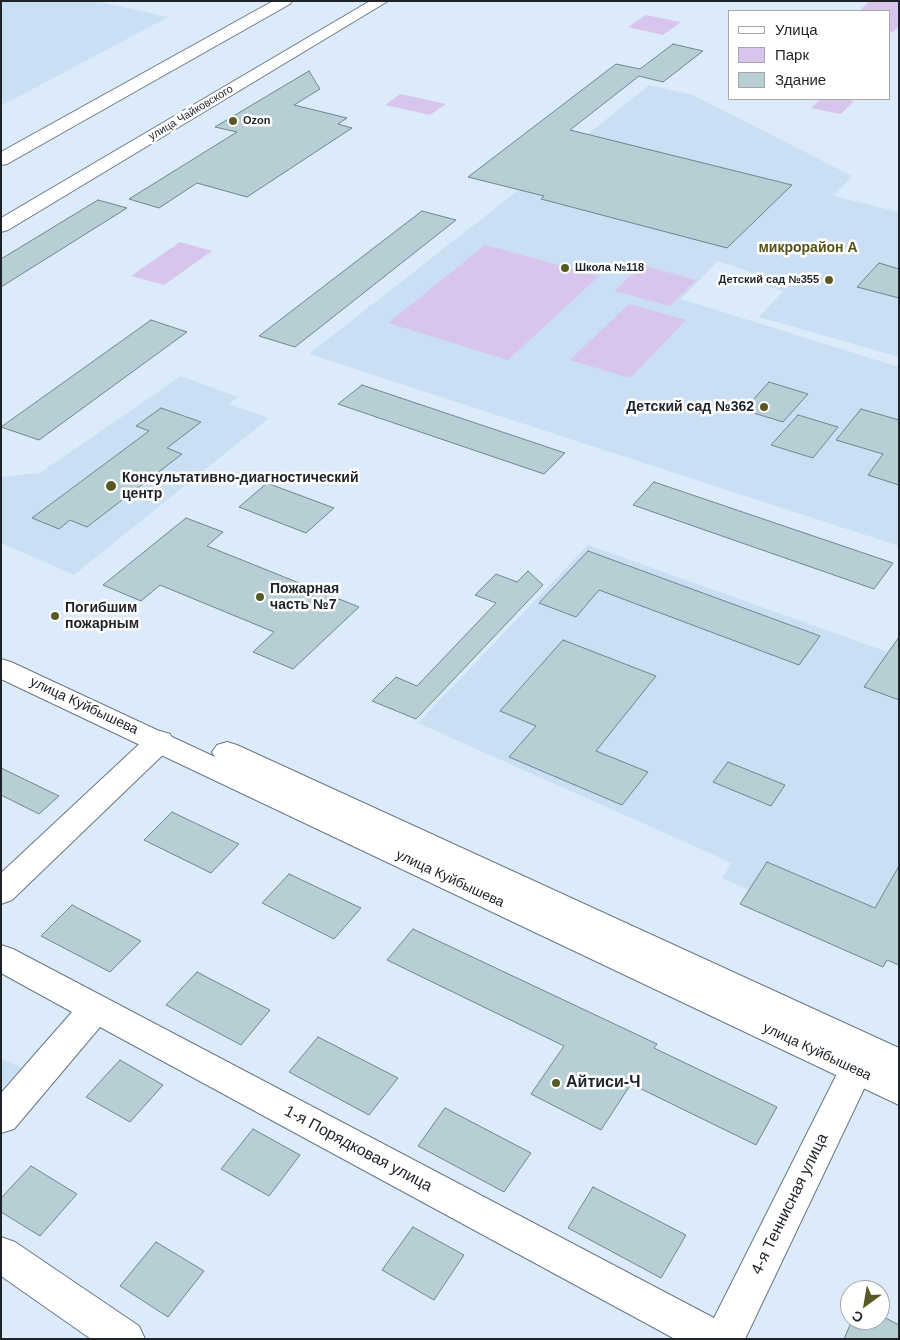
<!DOCTYPE html>
<html>
<head>
<meta charset="utf-8">
<style>
  body { margin:0 }
  #map { position:relative; width:900px; height:1340px; overflow:hidden; background:#dcebfa; font-family:Arial,sans-serif }
  canvas { display:block }
  .frame { position:absolute; inset:0; border:2px solid #1e2329; pointer-events:none }
  .legend { position:absolute; left:728px; top:10px; width:162px; height:90px; box-sizing:border-box; background:#fff; border:1px solid #a5a7a9; margin:0; padding:6px 9px; list-style:none; font-size:15px; color:#1e2329 }
  .legend li { display:flex; align-items:center; gap:10px; height:25px }
  .legend b { width:25px; border:1px solid #a5a7a9 }
  .north { position:absolute; left:840px; top:1280px; width:50px; height:50px; box-sizing:border-box; background:#fff; border:1px solid #a5a7a9; border-radius:50%; rotate:212deg; font-size:14px; font-weight:700; line-height:20px; text-align:center; color:#1e2329 }
  .north::after { content:''; display:block; margin:auto; width:18px; height:22px; background:#595925; clip-path:polygon(50% 0,100% 100%,50% 72%,0 100%) }
</style>
</head>
<body>
<div id="map">
<canvas width="900" height="1340"></canvas>
<div class="frame"></div>
<ul class="legend">
<li><b style="height:6px;background:#fff"></b>Улица</li>
<li><b style="height:14px;background:#d7c5ee"></b>Парк</li>
<li><b style="height:14px;background:#b8ced5"></b>Здание</li>
</ul>
<div class="north">С</div>
</div>
<script>
const g = document.querySelector('canvas').getContext('2d');
g.lineJoin = 'round';
function fillPath(path, color) { g.fillStyle = color; g.fill(path, 'evenodd'); }
const shape = rows => new Path2D(rows.map(r => 'M' + r).join(''));
function trace(path, color, width, dash) { g.strokeStyle = color; g.lineWidth = width; g.lineCap = dash ? 'butt' : 'round'; g.setLineDash(dash || []); g.stroke(path); }
function write(font, color, halo, rows, align = 'center') {
  g.font = font + ' Arial,sans-serif'; g.lineWidth = 5; g.setLineDash([]); g.textBaseline = 'middle'; g.strokeStyle = halo; g.fillStyle = color; for (const [text, x, y, turn = 0] of rows) {
    g.save(); g.translate(x, y); g.rotate((+turn || 0) * Math.PI / 180); g.textAlign = isNaN(turn) ? turn : align; if (halo) g.strokeText(text, 0, 0); g.fillText(text, 0, 0); g.restore();
  }
}
const built = shape([
  [1,1,96,1,168,17,1,106],
  [649,85,693,95,852,176,834,196,899,212,899,357,759,317,783,291,756,283,762,276,718,261,681,299,899,367,899,546,309,354,507,199],
  [181,376,238,397,229,404,269,418,74,575,1,543,1,477,40,473],
  [588,545,899,656,899,958,722,878,732,863,418,723],
  [1,1058,21,1068,1,1089]
]);
const green = shape([
  [870,1,899,1,899,26,893,32,889,31,889,11,859,11],
  [646,15,681,22,663,35,628,27],
  [400,94,446,104,430,115,385,105],
  [821,99,843,99,854,101,841,114,811,108],
  [180,242,212,251,164,285,131,276],
  [485,245,599,276,508,360,388,323],
  [641,265,642,265,696,280,670,306,615,291],
  [629,304,686,320,630,378,570,360]
]);
const building = shape([
  [673,44,703,51,663,82,639,76,570,130,792,185,727,248,541,199,544,196,468,177,616,64,640,69,673,44],
  [309,71,320,89,294,105,347,118,338,124,352,128,247,197,197,183,159,208,129,199,237,132,215,127,309,71],
  [98,200,127,208,1,287,1,259,98,200],
  [422,211,456,220,295,347,259,336,422,211],
  [879,263,899,269,899,298,857,287,879,263],
  [151,320,187,332,39,440,1,427,151,320],
  [769,382,808,394,783,422,744,410,769,382],
  [362,385,565,453,544,474,338,404,362,385],
  [161,408,201,422,167,448,182,454,87,527,70,520,59,529,32,518,149,431,136,426,161,408],
  [861,409,899,420,899,485,868,475,883,454,836,440,861,409],
  [798,415,838,427,813,458,771,445,798,415],
  [654,482,893,563,874,589,633,505,654,482],
  [267,483,334,508,306,533,239,507,267,483],
  [186,518,223,532,207,546,359,607,293,669,253,652,274,632,160,585,141,601,103,585,186,518],
  [588,551,820,636,799,665,599,590,576,617,539,603,588,551],
  [528,571,543,585,416,719,372,701,396,677,417,686,496,603,475,595,496,574,517,582,528,571],
  [899,637,899,700,864,687,899,637],
  [563,640,656,676,596,751,648,772,622,805,509,757,536,726,500,711,563,640],
  [728,762,785,785,771,806,713,782,728,762],
  [1,768,59,796,39,814,1,795,1,768],
  [172,812,239,844,211,873,144,840,172,812],
  [767,862,875,908,899,866,899,965,887,960,883,967,740,904,767,862],
  [289,874,361,908,334,939,262,903,289,874],
  [72,905,141,941,110,972,41,936,72,905],
  [413,929,657,1044,654,1048,777,1107,756,1145,631,1084,601,1130,531,1094,564,1046,387,960,413,929],
  [197,972,270,1010,241,1045,166,1005,197,972],
  [318,1037,398,1078,369,1115,289,1072,318,1037],
  [120,1060,163,1085,130,1122,86,1097,120,1060],
  [445,1108,531,1153,504,1192,418,1146,445,1108],
  [253,1129,300,1155,269,1196,221,1169,253,1129],
  [31,1166,77,1194,40,1236,1,1212,1,1198,31,1166],
  [593,1187,686,1235,661,1278,568,1228,593,1187],
  [413,1227,464,1255,434,1300,382,1270,413,1227],
  [156,1242,204,1271,168,1317,120,1286,156,1242],
  [880,1315,899,1325,899,1339,844,1339,852,1320,880,1320,880,1315]
]);
const minor = shape([
  [160,731,170,734,174,741,170,748,12,900,1,904,1,873,150,734,160,731],
  [1,945,13,949,714,1318,844,1060,856,1056,868,1060,873,1070,745,1339,675,1339,100,1027,14,1129,1,1133,1,1093,72,1012,1,973,1,945],
  [1,1237,15,1242,139,1326,145,1339,91,1339,1,1276,1,1237]
]);
const secondary = shape([
  [273,1,292,1,290,4,7,164,1,165,1,152,273,1],
  [370,1,388,1,8,230,1,232,1,218,370,1],
  [1,659,11,662,215,757,212,752,217,745,227,742,237,745,899,1048,899,1105,1,679,1,659]
]);
const markers = [
  [233,121,5,"#595925"],
  [565,268,5,"#595925"],
  [829,280,5,"#595925"],
  [764,407,5,"#595925"],
  [111,486,6,"#595925"],
  [260,597,5,"#595925"],
  [55,616,5,"#595925"],
  [556,1083,5,"#595925"]
];
const farStreetnames = [
  ["улица Чайковского",191,113,-31]
];
const farPoinames = [
  ["Ozon",243,121],
  ["Школа №118",575,268],
  ["Детский сад №355",819,280,"right"]
];
const farQuarternames = [
  ["микрорайон А",808,248]
];
const poiNames = [
  ["Детский сад №362",754,407,"right"],
  ["Консультативно-диагностический",122,478],
  ["центр",122,494],
  ["Пожарная",270,589],
  ["часть №7",270,605],
  ["Погибшим",65,608],
  ["пожарным",65,624]
];
const streetNames = [
  ["улица Куйбышева",84,706,25],
  ["улица Куйбышева",450,879,25],
  ["улица Куйбышева",817,1052,25]
];
const nearPoinames = [
  ["Айтиси-Ч",566,1083]
];
const nearStreetnames = [
  ["1-я Порядковая улица",358,1149,28],
  ["4-я Теннисная улица",790,1204,-64]
];
fillPath(built, '#cadff4');
fillPath(green, '#d7c5ee');
fillPath(building, '#b8ced5');
trace(building, '#70858c', 1);
trace(minor, '#697784', 2);
trace(secondary, '#697784', 2);
fillPath(minor, '#fff');
fillPath(secondary, '#fff');
for (const [x, y, r, color] of markers) { const dot = new Path2D(); dot.arc(x, y, r, 0, 2 * Math.PI); g.fillStyle = color; g.fill(dot); trace(dot, '#fff', 2); }
write('11px', '#1e2329', '#fff', farStreetnames);
write('bold 11px', '#1e2329', '#fff', farPoinames, 'left');
write('bold 14px', '#545316', '#fff', farQuarternames);
write('bold 14px', '#1e2329', '#fff', poiNames, 'left');
write('14px', '#1e2329', '#fff', streetNames);
write('bold 16px', '#1e2329', '#fff', nearPoinames, 'left');
write('16px', '#1e2329', '#fff', nearStreetnames);
</script>
</body>
</html>
